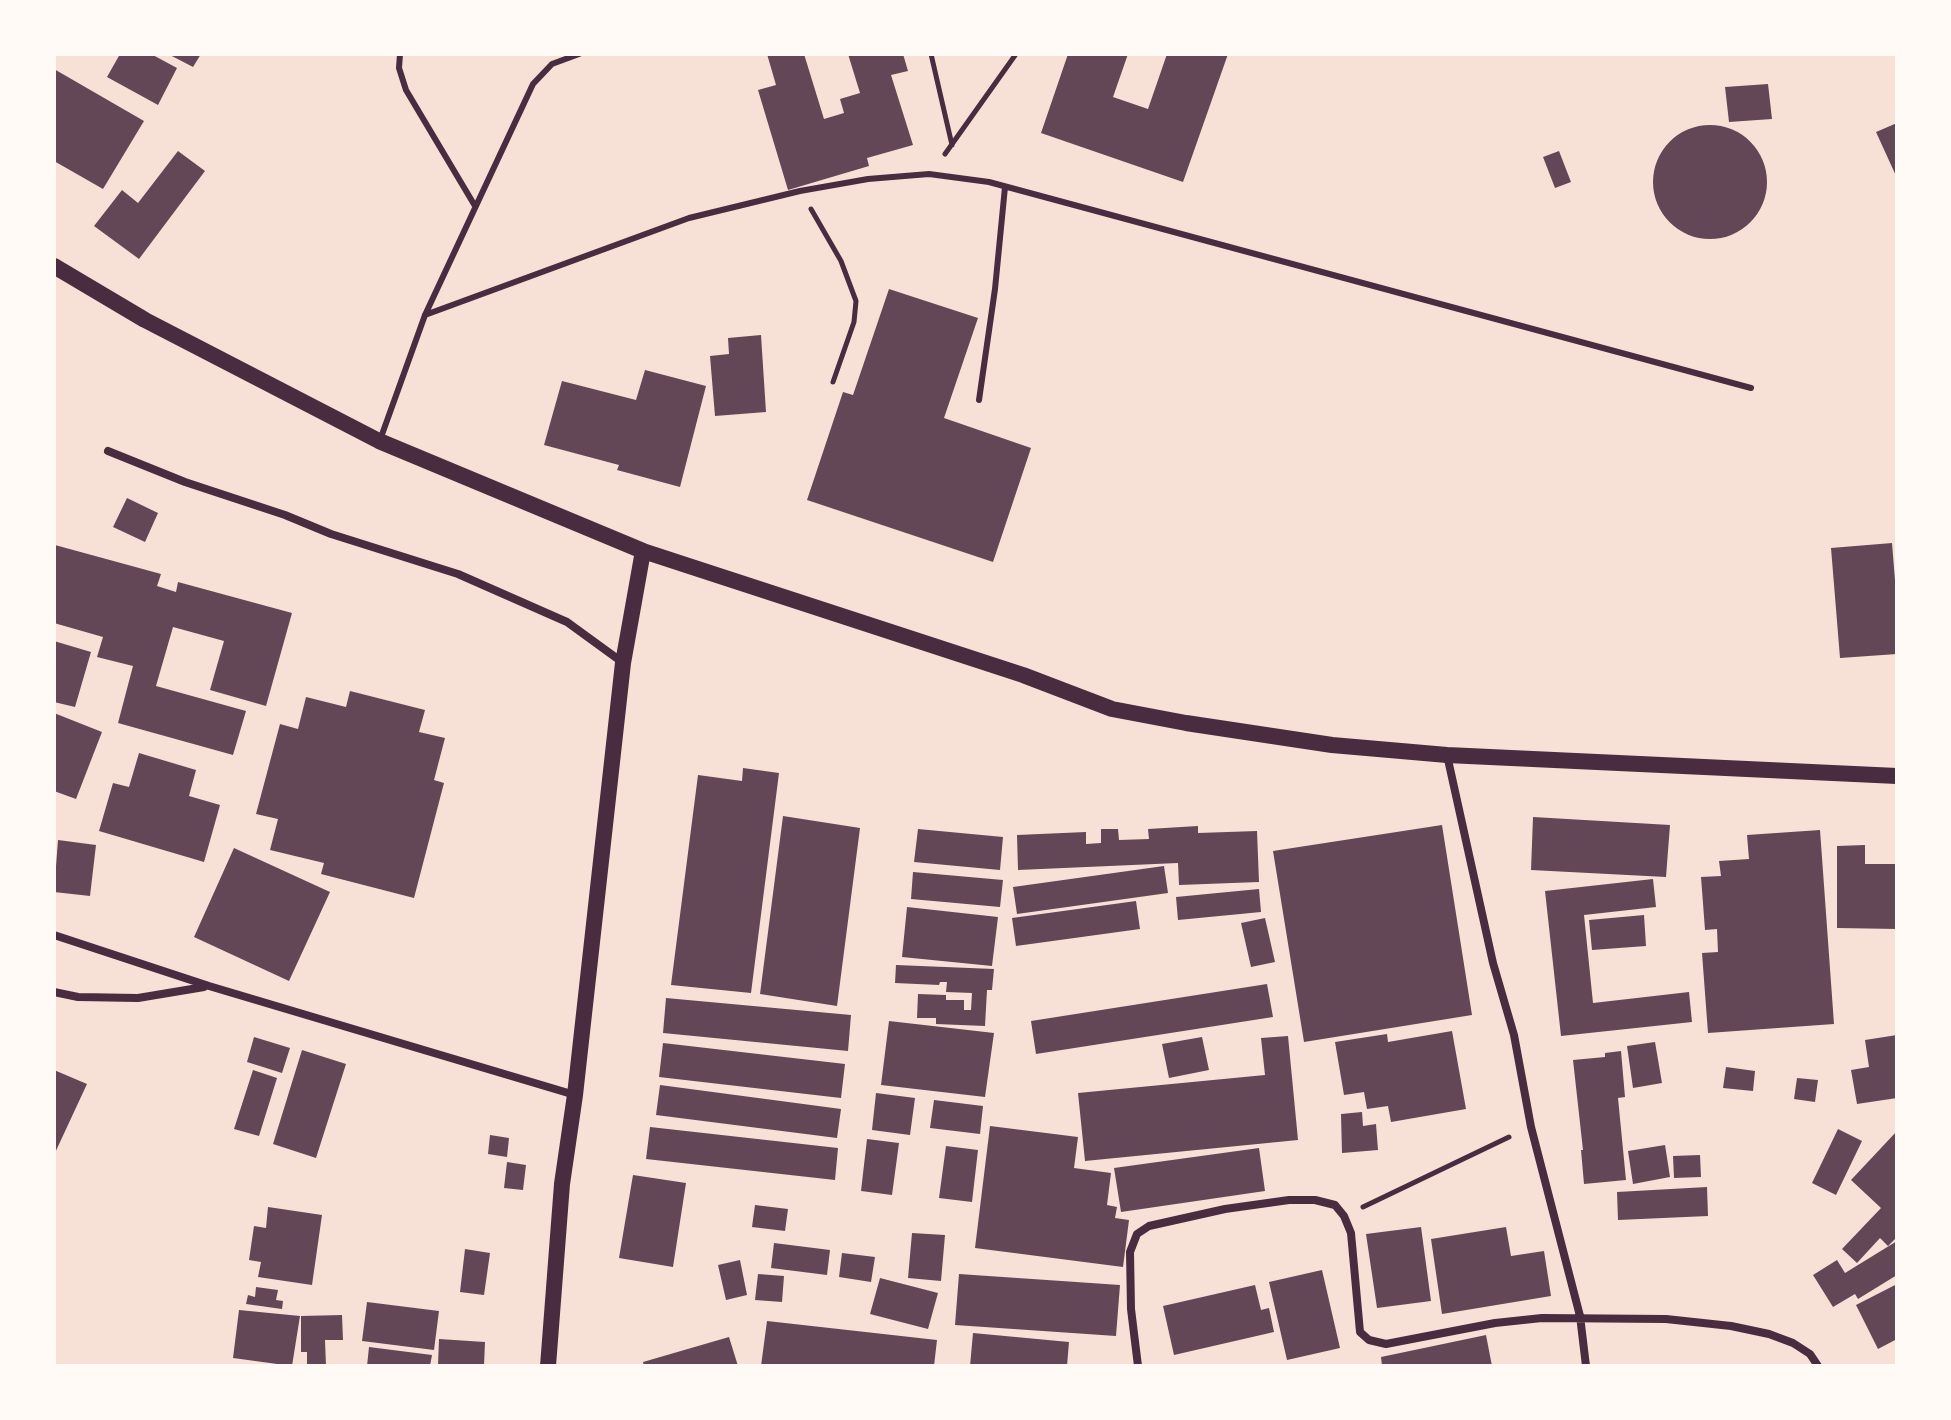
<!DOCTYPE html>
<html>
<head>
<meta charset="utf-8">
<style>
  body { margin:0 }
  #map { position:relative; width:1951px; height:1420px; overflow:hidden; background:#f7e1d7; font-family:Raleway,sans-serif }
  canvas { display:block }
  .frame { position:absolute; inset:0; border:56px solid #fffaf5; pointer-events:none }
</style>
</head>
<body>
<div id="map">
<canvas width="1951" height="1420"></canvas>
<div class="frame"></div>
</div>
<script>
const g = document.querySelector('canvas').getContext('2d');
g.lineJoin = 'round';
function fillPath(path, color) { g.fillStyle = color; g.fill(path, 'evenodd'); }
const shape = rows => new Path2D(rows.map(r => 'M' + r).join(''));
function trace(path, color, width, dash) { g.strokeStyle = color; g.lineWidth = width; g.lineCap = dash ? 'butt' : 'round'; g.setLineDash(dash || []); g.stroke(path); }
const building = shape([
  [120,54,151,54,177,68,158,105,107,77],
  [168,54,201,54,193,67],
  [767,54,804,54,824,119,844,113,840,99,860,93,848,54,903,54,908,71,891,75,913,145,867,158,869,166,788,190,758,90,776,85],
  [1068,54,1128,54,1113,97,1148,109,1167,54,1228,54,1183,182,1041,133],
  [54,69,144,121,103,189,54,161],
  [1768,84,1772,119,1729,122,1725,87],
  [1897,123,1897,178,1876,132],
  '1653 182a57 57 0 1 1 114 0a57 57 0 1 1-114 0Z',
  [178,151,205,171,139,259,94,226,122,190,138,203],
  [1559,151,1571,182,1555,188,1543,157],
  [889,289,978,318,944,418,1031,448,993,562,807,500,843,392,853,395],
  [761,335,766,412,715,416,710,356,729,354,728,338],
  [645,370,706,386,680,487,617,470,619,465,544,445,562,381,636,400],
  [127,498,158,513,145,542,113,527],
  [1892,543,1895,580,1897,580,1897,654,1840,658,1831,548],
  [55,545,161,574,157,586,176,592,178,582,292,613,266,706,210,690,224,641,173,627,156,686,246,711,233,755,118,723,133,666,97,657,103,637,54,623],
  [54,641,91,652,75,707,54,702],
  [350,691,425,710,419,732,445,738,434,780,444,783,414,898,321,874,324,863,270,850,278,819,256,814,280,724,298,729,306,697,346,707],
  [54,713,102,732,76,799,54,791],
  [139,753,196,770,189,796,220,805,204,862,99,831,113,783,129,787],
  [743,768,779,773,751,993,671,985,698,775,742,781],
  [783,816,860,828,837,1006,760,994],
  [1533,817,1670,825,1666,877,1531,870],
  [1442,825,1472,1015,1304,1042,1273,851],
  [1198,826,1198,833,1257,831,1259,882,1179,885,1178,863,1018,870,1017,835,1086,832,1086,844,1101,843,1101,829,1118,829,1119,840,1149,839,1148,829],
  [918,829,1003,837,1000,870,914,862],
  [1820,830,1834,1024,1708,1033,1702,953,1718,952,1717,929,1705,930,1701,877,1721,876,1719,861,1749,859,1747,835],
  [58,840,96,845,90,896,54,892],
  [1865,845,1865,864,1897,864,1897,929,1837,928,1837,846],
  [234,848,330,892,289,981,194,937],
  [1164,866,1168,893,1017,914,1013,887],
  [913,872,1003,880,1000,907,911,899],
  [1653,879,1656,907,1584,915,1593,1003,1689,992,1692,1022,1561,1036,1545,891],
  [1259,889,1261,912,1178,920,1176,897],
  [1136,901,1140,929,1016,946,1012,918],
  [907,907,998,917,992,966,902,957],
  [1644,915,1646,946,1592,950,1589,920],
  [1265,918,1275,962,1251,967,1241,923],
  [896,965,994,969,992,990,987,990,985,1026,936,1024,936,1018,917,1018,918,994,946,995,946,1000,964,1000,964,1010,971,1010,972,993,946,992,947,982,940,982,939,985,895,983],
  [1267,984,1273,1017,1036,1054,1031,1021],
  [666,998,851,1015,848,1051,663,1033],
  [889,1021,994,1033,985,1097,881,1085],
  [1452,1031,1466,1109,1391,1122,1388,1106,1367,1109,1364,1092,1344,1095,1335,1042,1387,1034,1388,1042],
  [1897,1035,1897,1098,1857,1104,1851,1070,1869,1067,1865,1040],
  [1288,1036,1298,1140,1085,1161,1078,1093,1265,1075,1261,1038],
  [254,1037,290,1048,282,1073,247,1062],
  [1202,1037,1209,1070,1169,1078,1162,1044],
  [1655,1042,1662,1083,1633,1088,1627,1046],
  [663,1043,845,1064,841,1098,659,1077],
  [302,1050,346,1064,316,1158,273,1144],
  [1621,1051,1625,1097,1618,1098,1626,1180,1584,1184,1581,1150,1583,1150,1573,1060,1605,1057,1605,1053],
  [1726,1067,1755,1071,1753,1091,1723,1088],
  [54,1070,87,1084,54,1155],
  [253,1070,277,1078,259,1136,234,1129],
  [1797,1078,1818,1080,1815,1102,1794,1099],
  [660,1085,841,1109,837,1138,656,1115],
  [876,1093,915,1098,910,1135,872,1130],
  [934,1100,983,1106,980,1134,930,1128],
  [1362,1112,1363,1126,1376,1124,1378,1150,1342,1153,1341,1114],
  [990,1126,1078,1137,1074,1168,1111,1173,1107,1205,1117,1207,1115,1218,1129,1220,1123,1267,975,1248],
  [650,1127,838,1148,835,1180,646,1159],
  [1838,1129,1862,1141,1836,1195,1812,1183],
  [1897,1131,1897,1237,1888,1246,1880,1238,1857,1263,1842,1249,1881,1208,1851,1180],
  [490,1135,509,1138,507,1157,488,1154],
  [867,1139,899,1143,892,1195,861,1191],
  [1665,1145,1670,1177,1633,1184,1628,1151],
  [946,1146,978,1150,972,1202,939,1198],
  [1259,1148,1265,1191,1121,1212,1114,1168],
  [1700,1155,1701,1177,1674,1178,1673,1156],
  [507,1162,526,1165,523,1190,504,1188],
  [633,1175,686,1183,673,1267,619,1258],
  [1707,1187,1708,1216,1618,1220,1617,1192],
  [755,1205,788,1209,785,1231,752,1227],
  [268,1207,322,1215,312,1285,258,1277,261,1262,249,1260,254,1226,266,1228],
  [1421,1227,1431,1301,1377,1308,1366,1234],
  [1506,1227,1511,1256,1544,1251,1551,1296,1442,1314,1431,1239],
  [912,1233,945,1235,941,1281,908,1278],
  [1897,1241,1897,1275,1858,1299,1855,1294,1833,1307,1813,1275,1837,1260,1845,1273],
  [774,1243,830,1250,827,1275,771,1268],
  [465,1249,490,1253,484,1295,460,1292],
  [842,1253,875,1257,871,1282,839,1277],
  [740,1260,747,1295,726,1300,718,1265],
  [1322,1270,1340,1348,1287,1360,1269,1282],
  [758,1274,784,1276,782,1302,755,1300],
  [959,1274,1120,1285,1116,1336,955,1325],
  [880,1278,938,1293,928,1329,870,1314],
  [1897,1284,1897,1339,1878,1349,1856,1305],
  [1255,1285,1261,1310,1269,1308,1274,1332,1174,1355,1163,1306],
  [256,1287,278,1290,276,1300,283,1301,282,1309,246,1304,248,1295,255,1297],
  [367,1302,439,1311,434,1350,362,1341],
  [239,1310,300,1316,292,1366,233,1358],
  [342,1315,343,1340,325,1340,326,1366,307,1366,307,1352,301,1352,301,1316],
  [767,1321,937,1340,934,1366,761,1366],
  [973,1333,1069,1342,1067,1366,970,1366],
  [1486,1335,1492,1366,1382,1366,1381,1357],
  [729,1337,738,1366,644,1366,643,1362],
  [439,1339,485,1342,484,1366,438,1365],
  [369,1347,432,1355,430,1366,367,1366]
]);
const path = shape([
  [931,54,952,145],
  [945,154,1016,54],
  [811,209,841,261,856,301,854,322,833,382],
  [1363,1207,1509,1137]
]);
const service = shape([
  [400,54,399,68,406,90,475,206],
  [425,315,689,218,800,191,868,179,929,174,989,182,1751,388],
  [979,400,995,289,1005,187],
  [380,440,425,315,533,84,552,64,579,54]
]);
const minor = shape([
  [108,451,185,482,285,515,331,534,458,574,567,622,622,662],
  [1447,755,1493,963,1514,1035,1531,1127,1580,1316,1586,1366],
  [54,935,209,986,575,1095],
  [54,992,78,997,138,998,204,987],
  [1138,1366,1131,1309,1130,1252,1137,1234,1149,1226,1225,1209,1289,1200,1315,1200,1335,1205,1344,1216,1351,1233,1360,1332,1369,1340,1386,1344,1495,1323,1542,1318,1666,1319,1731,1326,1769,1334,1793,1343,1810,1354,1818,1366]
]);
const secondary = shape([
  [54,266,145,320,379,441,643,551,1023,675,1112,709,1186,723,1332,745,1447,755,1897,776],
  [548,1366,562,1184,575,1095,623,663,643,551]
]);
fillPath(building, '#644757');
trace(path, '#4a2c40', 5);
trace(service, '#4a2c40', 6);
trace(minor, '#4a2c40', 8);
trace(secondary, '#4a2c40', 16);
</script>
</body>
</html>
